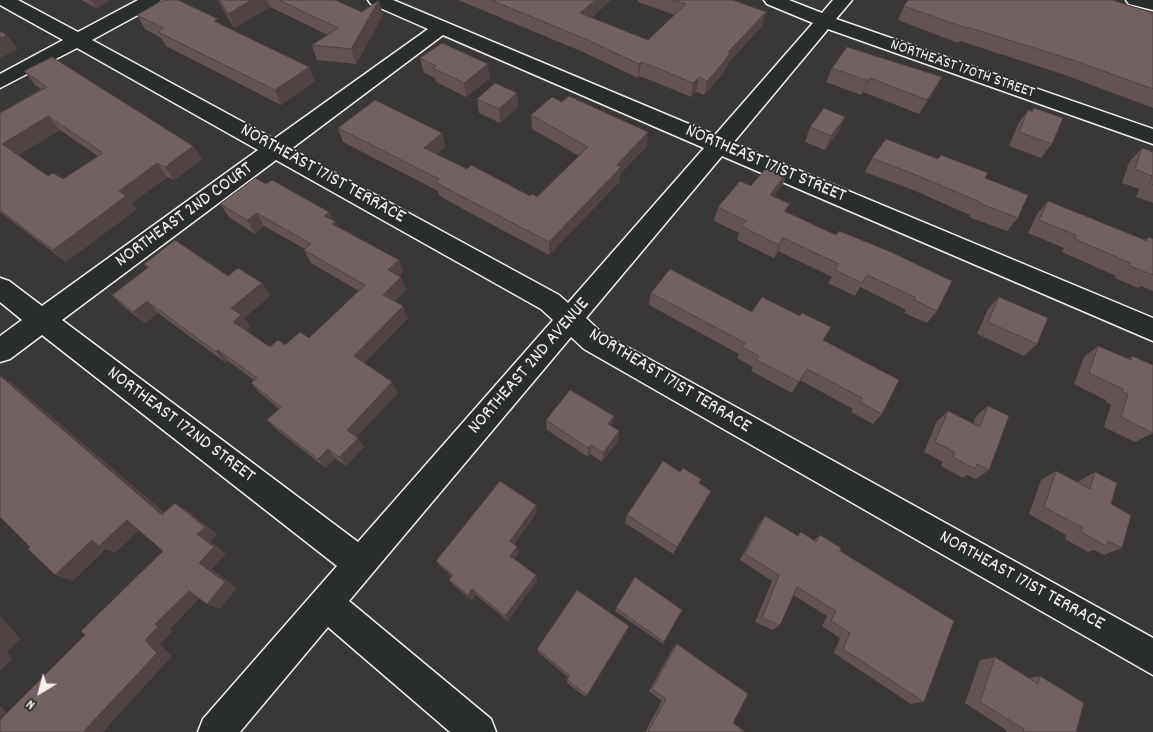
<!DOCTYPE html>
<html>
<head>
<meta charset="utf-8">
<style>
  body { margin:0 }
  #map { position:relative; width:1153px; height:732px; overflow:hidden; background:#393738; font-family:Dekko,sans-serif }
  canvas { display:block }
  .north { position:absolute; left:15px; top:667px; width:50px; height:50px; -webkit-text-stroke:4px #2a2d2e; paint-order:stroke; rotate:217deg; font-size:14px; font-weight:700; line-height:20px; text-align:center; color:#f4f1e8 }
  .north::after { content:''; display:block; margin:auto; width:18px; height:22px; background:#f4f1e8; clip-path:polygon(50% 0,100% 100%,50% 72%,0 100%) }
</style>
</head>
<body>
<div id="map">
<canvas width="1153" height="732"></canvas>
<div class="north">N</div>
</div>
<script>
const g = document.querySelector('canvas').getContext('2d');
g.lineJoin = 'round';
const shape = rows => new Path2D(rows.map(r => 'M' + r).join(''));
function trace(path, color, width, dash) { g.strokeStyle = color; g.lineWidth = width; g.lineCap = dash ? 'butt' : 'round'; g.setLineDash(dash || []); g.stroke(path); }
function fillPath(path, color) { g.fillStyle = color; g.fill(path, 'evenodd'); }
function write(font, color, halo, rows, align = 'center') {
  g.font = font + ' Dekko,sans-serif'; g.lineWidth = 4; g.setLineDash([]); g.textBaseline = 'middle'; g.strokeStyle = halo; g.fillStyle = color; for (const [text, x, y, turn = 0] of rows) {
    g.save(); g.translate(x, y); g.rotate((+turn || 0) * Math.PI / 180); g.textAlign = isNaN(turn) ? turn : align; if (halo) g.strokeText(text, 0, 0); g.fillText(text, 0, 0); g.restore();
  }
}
const minor = shape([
  [0,0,18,0,78,32,138,0,161,0,158,4,92,40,274,139,428,29,371,4,368,0,393,0,715,135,813,23,767,4,764,0,789,0,822,13,833,0,852,0,836,19,1153,129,1153,144,828,29,733,143,1153,318,1153,341,722,156,586,318,602,333,1153,638,1153,675,584,349,571,337,349,601,491,719,496,732,450,732,328,627,240,732,198,732,203,719,337,566,42,335,10,359,0,362,0,336,22,320,0,302,0,278,9,281,42,306,258,150,77,48,0,88,0,74,63,40,0,5,0,0],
  [443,35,704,148,568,303,559,295,291,149,443,35],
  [276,160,541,309,553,320,358,542,62,320,276,160],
  [1126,0,1153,0,1153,10,1129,4,1126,0]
]);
const wall = shape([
  [81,0,111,0,96,8],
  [218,0,335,0,362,12,383,15,356,64,317,60,312,45,328,35,270,7,234,28],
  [458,0,611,0,591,18,648,40,675,15,638,2,638,0,733,0,762,26,728,63,727,67,720,77,704,95,696,92,691,97,650,80,639,76,638,78,583,52],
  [904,6,1153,13,1153,108,1062,74,960,41,958,43,898,20],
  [137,15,220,24,309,67,315,81,281,105,166,46,161,38,145,29],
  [420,58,490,78,466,97,436,82,435,78,424,73],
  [832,68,942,77,934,91,919,114,863,92,861,95,826,82],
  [24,71,193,146,202,159,174,180,167,177,132,203,137,209,66,262,0,212,0,113,41,89,35,85],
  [60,130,98,156,63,179,48,176,18,155],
  [517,93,518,107,500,123,479,113,477,99],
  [1034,108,1052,144,1041,158,1009,146,1018,124,1028,110,1032,111],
  [531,115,647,146,620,174,620,181,549,255,448,201,439,195,438,191,343,142,338,128,442,133,445,147,437,154,467,169,530,196,537,197,579,156,532,129],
  [810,127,839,131,825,150,805,142],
  [1142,148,1153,152,1153,203,1136,197,1139,189,1122,183,1129,162],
  [872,158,985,178,1018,218,1007,231,969,217,970,215,913,190,865,172],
  [788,170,783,184,774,196,787,212,937,311,927,323,904,313,906,310,860,287,855,296,828,283,832,277,778,251,774,258,737,240,739,233,714,221,718,207,751,186],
  [266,184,329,212,333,220,335,221,337,226,399,260,403,272,399,276,406,290,394,301,408,318,364,363,398,393,356,437,364,447,346,466,335,458,326,468,277,430,267,420,279,409,260,393,251,383,254,380,228,361,226,363,158,313,145,323,124,307,112,295,148,268,144,264,228,276,262,283,270,296,244,318,250,326,246,330,270,347,285,345,309,338,359,291,311,263,304,250,305,249,264,226,255,234,229,217,220,204],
  [1048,201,1145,240,1148,237,1153,239,1153,291,1141,286,1138,288,1115,278,1116,276,1062,252,1064,248,1028,233,1037,214],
  [651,293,752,312,823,340,882,414,873,424,851,412,853,409,800,380,792,393,751,371,753,367,737,358,739,354,649,305],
  [999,297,1037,344,1024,356,977,334,988,309],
  [1098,346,1128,359,1132,356,1153,433,1135,442,1104,427,1111,405,1106,402,1106,400,1074,384,1084,357],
  [988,406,989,470,976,479,967,475,963,478,941,466,943,462,924,452,937,421,948,411,973,424,976,416],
  [546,420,612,427,619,431,618,441,602,462,590,454,588,457,547,430],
  [1056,471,1078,482,1079,481,1095,472,1111,504,1122,548,1104,555,1094,550,1088,552,1065,539,1066,535,1029,514,1041,480],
  [711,491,673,554,625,523,627,515],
  [537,512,514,544,517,547,519,553,514,559,536,575,537,580,508,621,475,594,472,600,453,585,449,580,452,576,440,566,436,561],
  [765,516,797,536,801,532,814,540,820,535,840,551,924,702,911,704,834,653,840,638,822,626,827,616,793,595,780,625,773,630,755,622,772,581,740,560,759,524],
  [616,608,664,642,663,644,615,611],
  [629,626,627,631,586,697,567,683,567,680,568,677,539,653,537,649],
  [677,644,733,723,745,732,645,732,662,701,649,691,673,648],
  [995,657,1029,678,1040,676,1076,732,1006,732,1006,730,965,703,980,660]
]);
const shadedWall = shape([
  [91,0,111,0,96,8],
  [251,0,267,0,270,7,234,28,228,14],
  [379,0,383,15,356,64,351,49],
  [595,0,611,0,580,28,580,13],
  [766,12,762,26,728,63,727,67,720,77,704,95,707,81,728,52],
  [7,35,18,49,0,58,0,38],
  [641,62,639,76,638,78,639,64],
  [488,64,490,78,466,97,464,83],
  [309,67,315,81,281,105,275,90],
  [699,77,696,92,691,97,693,83],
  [942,77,934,91,919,114,927,100],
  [870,78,863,92,861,95,868,81],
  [517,93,518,107,500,123,499,109],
  [48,116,60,130,15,157,2,144],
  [845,117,839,131,825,150,831,136],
  [648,132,647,146,620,174,620,181,549,255,549,242,617,165],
  [442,133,445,147,428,162,424,148],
  [193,146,202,159,174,180,165,167],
  [157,163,167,177,132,203,137,209,66,262,53,250,119,191],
  [788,170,783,184,765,208,770,195],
  [329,212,334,222,335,221,341,234,324,216],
  [257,213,264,226,255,234,247,220],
  [783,238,778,251,774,258,779,245],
  [399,260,403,272,393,283,388,270],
  [401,277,406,290,389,307,383,295],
  [262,283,270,296,244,318,250,326,242,334,233,322,231,308],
  [147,301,158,313,145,323,133,312],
  [403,306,408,318,360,367,354,356],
  [218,350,228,361,226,363,216,352],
  [0,375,11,382,176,522,162,515,0,376],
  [392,382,398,393,354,439,347,430],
  [614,416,612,426,608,424],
  [619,431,618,441,602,462,603,453],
  [358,438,364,447,346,466,339,457],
  [591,445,590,454,588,457,588,448],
  [328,449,335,458,326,468,318,459],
  [711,491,707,499,673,554,677,547],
  [175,503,188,511,217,534,210,541,226,554,212,569,237,588,220,609,207,604,199,563,197,534],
  [536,505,537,512,512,547,510,541],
  [127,520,142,527,115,553,106,549,73,581,55,575,92,540],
  [517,547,519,553,512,562,510,556],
  [536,575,537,580,508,621,505,616],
  [472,589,475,594,472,600,468,595],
  [189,591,202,596,170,629,173,631,160,644,172,656,103,732,83,732,155,624],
  [0,616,21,639,7,652,12,659,0,671],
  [629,626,627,631,586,697,587,695],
  [0,705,18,726,0,725]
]);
const building = shape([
  [163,0,178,0,218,19,214,21,309,67,275,90,158,32,163,28,137,15,163,0],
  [220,0,251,0,228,14,220,0],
  [279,0,335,0,362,12,379,0,351,49,312,45,338,28,279,0],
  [491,0,595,0,580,13,648,40,686,4,674,0,733,0,766,12,728,52,730,53,723,63,707,81,699,77,693,83,652,66,641,62,639,64,583,38,491,0],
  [908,0,1112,0,1153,13,1153,89,1073,60,967,27,966,28,904,6,908,0],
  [0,31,7,35,0,38,0,31],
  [442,43,488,64,464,83,433,68,436,66,420,58,442,43],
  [847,47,942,77,927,100,870,78,868,81,832,68,847,47],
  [52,57,193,146,165,167,157,163,119,191,126,196,53,250,0,210,0,113,47,87,24,71,52,57],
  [48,116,103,153,63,179,53,173,48,176,2,144,48,116],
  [495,83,517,93,499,109,477,99,495,83],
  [569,96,648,132,617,165,621,167,549,242,444,187,436,182,439,179,338,128,375,100,442,133,424,148,467,169,471,165,530,196,532,194,537,197,588,147,531,115,552,97,562,102,569,96],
  [824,108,845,117,831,136,810,127,824,108],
  [1034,108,1063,118,1052,144,1019,132,1028,110,1032,112,1034,108],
  [886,139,938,159,941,155,988,173,985,178,1028,195,1018,218,979,203,980,202,921,177,872,158,886,139],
  [1142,148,1153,152,1153,185,1150,183,1152,176,1135,169,1142,148],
  [770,163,788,170,770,195,790,204,784,211,836,235,839,231,891,252,952,281,937,311,914,300,915,297,867,275,862,283,835,270,839,264,783,238,779,245,741,226,746,221,718,207,740,181,751,186,770,163],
  [255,178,266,184,272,180,329,212,324,216,335,221,332,224,399,260,388,270,401,277,383,295,403,306,354,356,392,382,347,430,358,438,339,457,328,449,318,459,267,420,281,407,251,383,257,378,218,350,216,352,147,301,133,312,112,295,149,267,144,264,175,240,228,276,238,268,262,283,231,308,241,315,233,322,270,347,278,340,285,345,300,332,309,338,365,285,304,250,311,244,257,213,247,220,220,204,255,178],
  [1048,201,1147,241,1148,237,1153,239,1153,275,1130,266,1130,263,1075,239,1076,235,1039,220,1048,201],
  [670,269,752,312,762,297,800,316,802,313,831,327,823,340,899,380,882,414,860,402,862,398,807,369,799,382,756,360,759,356,742,347,745,343,651,293,670,269],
  [999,297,1048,318,1037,344,988,322,999,297],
  [1098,346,1131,360,1132,356,1153,365,1153,433,1121,417,1128,394,1122,392,1123,389,1089,373,1098,346],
  [0,376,162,515,175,503,205,527,197,534,214,547,199,563,225,582,207,604,189,591,155,624,158,627,145,640,157,653,83,732,0,732,0,720,85,635,81,631,163,551,127,520,99,546,92,540,55,575,28,549,30,547,0,517,0,376],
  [570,390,614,416,608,424,619,431,603,453,591,445,588,448,546,420,570,390],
  [988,406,1009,416,989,470,977,464,975,469,953,457,955,452,935,442,948,411,980,427,988,406],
  [663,461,680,472,683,468,701,479,699,483,711,491,677,547,627,515,663,461],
  [1056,471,1090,489,1095,472,1117,483,1111,504,1131,515,1122,548,1108,541,1106,546,1081,532,1083,528,1044,507,1056,471],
  [500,481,536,505,510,541,517,547,510,556,536,575,505,616,472,589,468,595,449,580,453,575,436,561,500,481],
  [765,516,798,536,801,532,816,542,820,535,841,548,840,551,954,621,924,702,843,649,850,633,831,621,836,611,797,587,780,625,762,618,779,575,745,554,765,516],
  [635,577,682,610,664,642,616,608,635,577],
  [577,590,629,626,587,695,567,680,569,675,537,649,577,590],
  [677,644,748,694,733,723,745,732,648,732,666,699,652,689,677,644],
  [995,657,1038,684,1040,676,1084,703,1076,732,1023,732,1024,729,980,702,995,657]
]);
const farStreetnames = [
  ["NORTHEAST 170TH STREET",962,70,19]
];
const streetNames = [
  ["NORTHEAST 171ST STREET",765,165,23],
  ["NORTHEAST 171ST TERRACE",322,175,29],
  ["NORTHEAST 2ND COURT",185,216,-36],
  ["NORTHEAST 2ND AVENUE",530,367,-49],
  ["NORTHEAST 171ST TERRACE",669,382,31],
  ["NORTHEAST 172ND STREET",180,426,37],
  ["NORTHEAST 171ST TERRACE",1021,582,29]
];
trace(minor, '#f4f1e8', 3);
fillPath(minor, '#2a2d2e');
fillPath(wall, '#635353');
fillPath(shadedWall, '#504343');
fillPath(building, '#736060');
trace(building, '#504343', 1);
write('16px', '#f4f1e8', '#2a2d2e', farStreetnames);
write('19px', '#f4f1e8', '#2a2d2e', streetNames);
</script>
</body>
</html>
